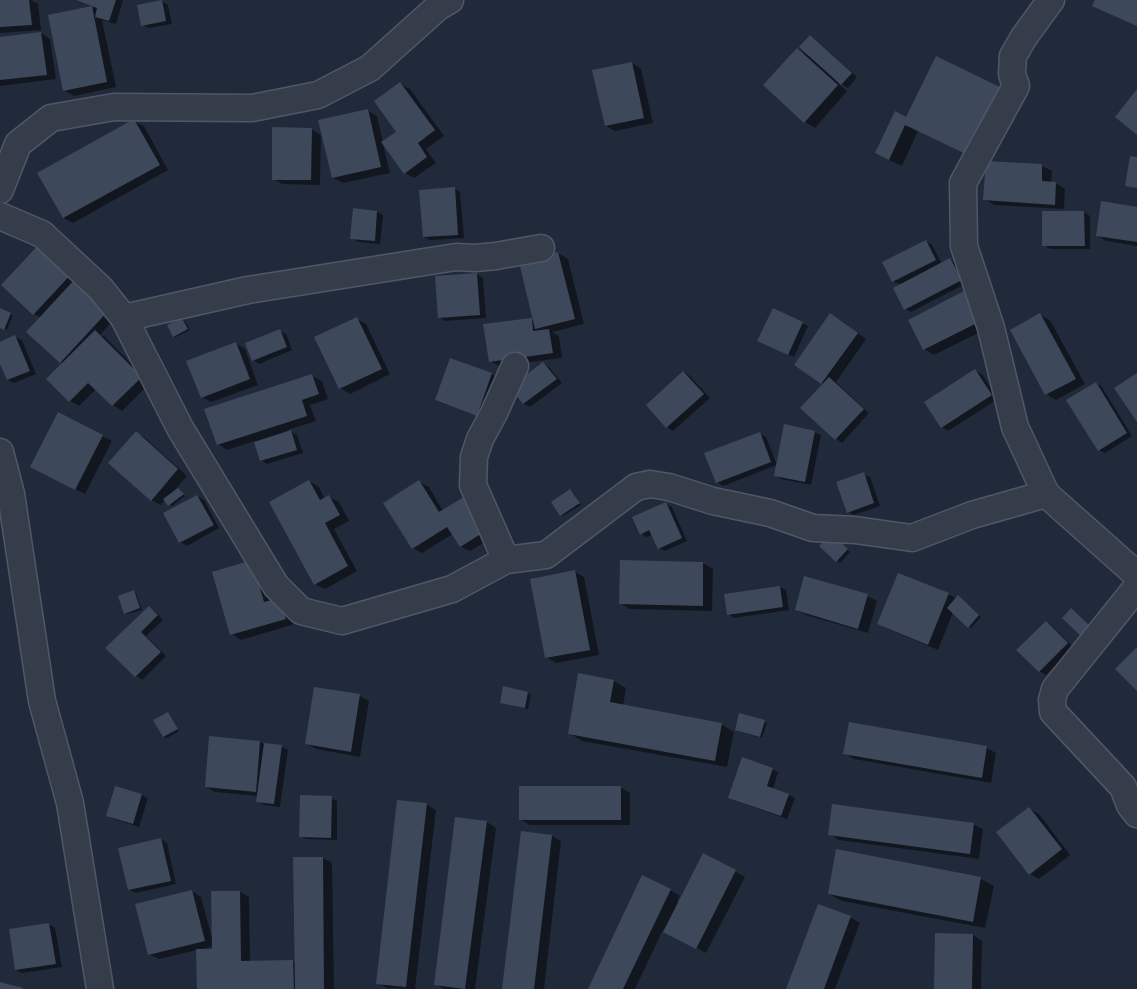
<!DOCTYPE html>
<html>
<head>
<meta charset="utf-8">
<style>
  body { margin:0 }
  canvas { display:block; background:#212a3b }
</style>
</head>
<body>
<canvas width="1137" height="989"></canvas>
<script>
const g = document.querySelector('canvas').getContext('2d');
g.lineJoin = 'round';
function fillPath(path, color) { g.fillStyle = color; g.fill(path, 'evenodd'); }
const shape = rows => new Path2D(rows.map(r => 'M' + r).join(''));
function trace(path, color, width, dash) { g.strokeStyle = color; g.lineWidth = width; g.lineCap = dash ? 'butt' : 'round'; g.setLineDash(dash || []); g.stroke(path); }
const shadow = shape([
  [0,0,31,0,38,4,41,30,0,33],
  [76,0,123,0,116,24,102,20,116,87,74,96,64,90,49,16,94,7],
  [161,1,168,5,172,24,149,28,142,25],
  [41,33,50,39,56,79,0,86,0,38],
  [810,36,816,40,857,77,848,88,839,83,839,84,847,91,815,128,805,122,764,85,797,49,809,56],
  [632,63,641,69,653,123,615,131,606,126],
  [400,84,410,89,444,136,426,149,436,163,414,178,405,173,383,144,390,173,343,183,333,178,367,110,377,116,383,142,398,132],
  [895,113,988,162,1042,166,1052,171,1051,183,1056,183,1065,189,1064,209,994,205,985,199,987,164,918,131,902,166,889,160],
  [134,121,144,126,168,170,73,223,64,218],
  [311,129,321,135,320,185,282,184,273,179],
  [454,188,460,192,464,238,430,240,424,237],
  [1137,208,1137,246,1106,241,1097,235],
  [377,212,383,215,380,244,358,242,352,238],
  [1084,212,1090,216,1090,249,1050,249,1044,245],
  [926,241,932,245,942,264,950,260,956,263,967,283,911,312,905,309,901,285,893,281],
  [53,246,118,315,100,335,105,337,150,383,122,411,113,405,96,389,79,406,70,401,64,363,61,362,41,318,34,314],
  [558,253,568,259,584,324,552,332,559,336,562,358,499,366,490,361,531,319,535,321,520,263],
  [477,274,483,278,486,318,445,321,439,317],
  [966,292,990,327,934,355,924,349],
  [0,309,13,315,7,330,0,327],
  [1040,315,1050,320,1085,384,1056,400,1046,394,1011,330],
  [182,319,185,321,190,330,176,337,174,336],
  [357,319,366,324,390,374,350,394,340,388],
  [840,320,866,339,836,382,869,413,842,443,836,439,824,384,795,364],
  [802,323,808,326,794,357,765,344],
  [279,331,286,334,292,350,259,364,253,360],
  [15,337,22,340,36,374,14,383,8,380,0,360,0,343],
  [235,343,245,349,258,385,211,402,202,397],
  [543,363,549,367,562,383,530,407,524,404,512,387],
  [975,371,982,374,998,399,948,431,942,427],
  [684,372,690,376,710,398,673,431,667,427,648,405],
  [491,374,497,377,483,418,442,403,436,400],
  [312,376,322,381,328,399,310,405,316,421,288,430,297,435,303,453,267,464,261,460,255,441,227,450,218,444],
  [1096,383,1102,387,1132,436,1105,453,1099,450],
  [814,432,821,435,811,485,781,479,775,475],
  [136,433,145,438,187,476,173,492,174,493,178,489,185,496,172,506,165,500,161,505,151,500],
  [760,434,766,437,777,465,723,486,717,482],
  [102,436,112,441,85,494,41,472],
  [863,474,870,477,880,506,854,515,848,512],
  [309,481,319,487,325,499,329,497,339,502,349,521,334,529,357,571,325,589,315,584],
  [419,482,429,487,443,511,497,535,470,551,460,546,453,534,422,553,413,548],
  [570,491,573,492,581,505,563,516,561,515],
  [197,496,204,500,219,528,187,546,180,542],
  [665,503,672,507,687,541,665,551,659,548,653,535,647,537,641,534],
  [834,536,850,552,840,563,820,546],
  [621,561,703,563,713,569,712,611,630,609,621,604],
  [261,567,271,602,289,605,295,624,241,640,232,634],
  [575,572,584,577,599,655,556,663,546,657],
  [899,574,949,594,956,599,961,598,981,617,971,628,953,612,938,650,888,629,879,624],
  [780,587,786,590,789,610,734,618,728,614],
  [134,592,136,593,142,610,127,614,125,613],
  [867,596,877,601,868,633,806,615,796,610],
  [149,607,155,611,163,620,146,636,166,656,142,680,136,676,107,648],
  [1046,622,1052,626,1073,647,1046,675,1039,671],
  [614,681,626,688,623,706,721,724,734,732,727,767,582,741,569,733],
  [504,688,531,694,528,709,501,702],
  [360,696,369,701,360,757,316,749,307,744],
  [168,713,170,715,179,731,167,738,164,737,155,721],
  [764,722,767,723,762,738,739,731],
  [260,742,265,745,281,746,288,750,280,807,264,805,258,801,258,796,215,792,206,787],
  [987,748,996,753,991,783,854,759,845,753],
  [772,769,778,772,773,789,789,795,795,798,787,819,736,801,730,797],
  [620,787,630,793,630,825,530,825,521,820],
  [142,795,148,798,139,827,114,819,108,816],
  [331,798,337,801,337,840,307,839,300,836],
  [426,804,436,810,415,989,387,988,377,983],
  [1029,809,1039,814,1070,855,1039,879,1030,874],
  [456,818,487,822,496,828,475,989,444,989,435,984],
  [973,824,983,829,979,859,839,840,830,834],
  [552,836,561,841,544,989,504,989],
  [161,839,167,843,176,884,136,893,129,890],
  [837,851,981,879,994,886,985,928,842,901,829,894],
  [704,854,745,877,706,953,663,930,635,989,590,989,670,890,680,896,677,901,679,902],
  [323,858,332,863,334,989,198,989,197,950,159,959,149,954,192,891,201,897,212,938,240,892,249,897,250,962,293,962,296,963],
  [213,946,213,950,199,950],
  [850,917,860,923,835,989,788,989],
  [49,924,55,928,62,967,22,973,16,970],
  [973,935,982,941,981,989,935,989]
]);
const building = shape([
  [0,0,29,0,32,25,0,27],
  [76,0,116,0,109,21,95,17,97,8],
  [162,0,166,21,141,26,137,5],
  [1095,0,1137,0,1137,26,1092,6],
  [92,6,107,82,63,91,48,15],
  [41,32,47,75,0,80,0,37],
  [810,35,852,73,841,85,799,47],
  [797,48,838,85,804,123,763,85],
  [936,56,1008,91,974,158,905,125,889,160,875,153,895,111,906,117],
  [632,62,644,118,605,126,592,70],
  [400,82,435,130,418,143,427,157,404,174,381,142,396,132,374,101],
  [1137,89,1137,135,1115,117],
  [368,109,381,167,332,178,318,120],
  [134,119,160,165,63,218,37,173],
  [272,127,312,128,311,180,272,180],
  [1130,156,1137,157,1137,188,1125,186],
  [986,161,1042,164,1042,181,1056,182,1055,205,983,200],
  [455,187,458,235,423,237,419,190],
  [1101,201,1137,207,1137,242,1096,236],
  [353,208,377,211,375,241,350,239],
  [1042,211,1084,211,1085,246,1042,246],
  [44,239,76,269,33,315,1,285],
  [926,240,936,260,892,282,882,262],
  [558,252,575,319,535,329,519,262],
  [950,258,962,280,904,310,893,288],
  [477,273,480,315,438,318,435,276],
  [76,278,110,309,60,363,26,332],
  [966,290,981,321,923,350,908,320],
  [0,308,11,313,4,330,0,328],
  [773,308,803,322,788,355,757,341],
  [830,313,858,333,821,384,794,365],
  [1040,313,1076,379,1045,395,1010,330],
  [357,317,382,369,339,389,314,337],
  [182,318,188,329,173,337,167,325],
  [532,318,533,331,549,329,553,353,489,362,483,324],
  [280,329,287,347,252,361,245,343],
  [95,330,142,377,112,406,88,383,69,402,46,379],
  [15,335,30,371,7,380,0,364,0,342],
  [236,342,250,379,201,398,186,361],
  [450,358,492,373,477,416,435,400],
  [543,362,557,379,523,404,510,387],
  [975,369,992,395,941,428,924,402],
  [683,371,704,394,666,428,646,405],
  [1137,373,1137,422,1114,388],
  [312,374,319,394,302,400,307,416,217,445,204,409],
  [829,377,864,409,835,440,800,408],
  [1096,382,1127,433,1098,451,1066,400],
  [58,412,103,435,75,490,30,467],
  [784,424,815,431,805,482,774,476],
  [291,430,297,450,260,461,254,442],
  [136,431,178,469,151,501,108,463],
  [760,432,771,462,716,483,704,453],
  [864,472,874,503,847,513,836,482],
  [309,480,320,500,329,495,340,515,325,523,348,566,314,585,269,502],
  [419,480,439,512,467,495,489,529,460,547,447,527,412,549,383,503],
  [178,488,184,494,168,506,163,499],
  [570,489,580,503,560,516,551,502],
  [197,495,214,525,179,543,163,513],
  [666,502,682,538,658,549,649,530,640,535,632,517],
  [831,533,848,549,836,562,819,546],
  [252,560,264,602,280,598,286,619,230,635,212,572],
  [620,560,703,562,703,606,619,604],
  [575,570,590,650,545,658,530,579],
  [898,573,949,593,928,645,877,624],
  [804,576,868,594,858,629,795,610],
  [780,586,783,607,727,615,724,594],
  [134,590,140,608,124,614,118,596],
  [958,595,979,615,968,628,947,608],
  [149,606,158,615,141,632,161,652,135,677,105,648],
  [1071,608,1092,628,1083,638,1062,618],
  [1046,621,1068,643,1039,672,1016,650],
  [1137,647,1137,691,1115,669],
  [578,673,614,680,610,702,722,723,715,761,568,734],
  [503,686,528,692,525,708,500,703],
  [314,687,360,694,351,752,305,744],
  [168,712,178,729,163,737,153,720],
  [739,713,765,720,760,737,735,730],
  [849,722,987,746,982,778,843,754],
  [209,736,260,741,256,792,205,787],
  [264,743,282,745,274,804,256,802],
  [742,757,773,768,767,786,789,794,781,816,728,798],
  [115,786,142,794,133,824,106,816],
  [519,786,621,786,621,820,519,820],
  [300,795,332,796,331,838,299,837],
  [397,800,427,803,406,987,376,984],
  [832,804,974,823,970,854,828,835],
  [1029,807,1062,849,1029,875,996,832],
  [455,817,487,821,465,989,434,985],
  [521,831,552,835,534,989,502,989],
  [161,838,171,881,128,890,118,848],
  [836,849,981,877,973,922,828,894],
  [703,853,736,870,696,949,663,932],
  [293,857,323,857,324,989,295,989],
  [642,875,671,889,623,989,588,989],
  [192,890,205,941,148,955,135,904],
  [211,891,240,891,241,961,293,960,294,989,197,989,196,949,212,949],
  [818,904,851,916,824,989,786,989],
  [49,923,56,964,15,970,9,929],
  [935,933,973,934,972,989,934,989],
  [0,982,23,988,23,989,0,989]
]);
const minor = shape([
  [1051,0,1024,37,1013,56,1012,74,1016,86,963,183,964,246,991,328,1015,427,1046,494,1137,575],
  [0,190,18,144,51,118,114,107,252,108,318,95,370,68,438,7,450,0],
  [0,216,42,234,101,289,124,318,180,428,276,586,301,611,342,621,452,589,506,560,546,555,636,487,650,484,669,487,713,501,770,513,813,528,855,530,912,538,972,515,1046,494],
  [124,318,248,290,456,257,475,258,496,256,541,248],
  [0,452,11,494,42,701,70,803,100,989],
  [506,560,473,485,474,457,480,439,494,413,515,366],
  [1137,587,1055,689,1052,700,1053,712,1123,787,1130,805,1137,814]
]);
fillPath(shadow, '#0007');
fillPath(building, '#3d485b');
trace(minor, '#505766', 29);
trace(minor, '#353d4b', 26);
</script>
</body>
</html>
